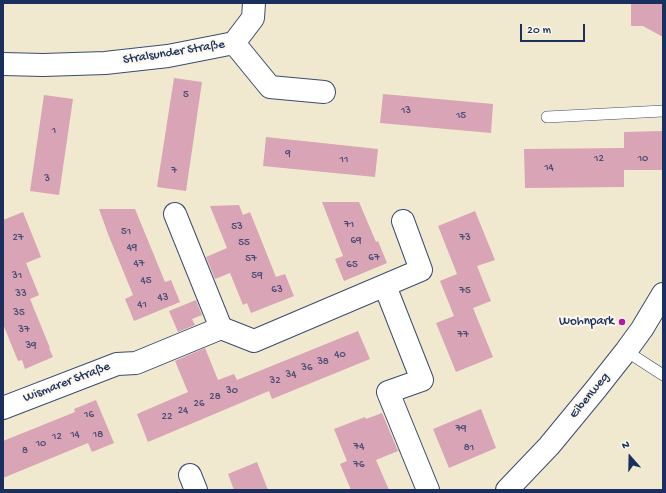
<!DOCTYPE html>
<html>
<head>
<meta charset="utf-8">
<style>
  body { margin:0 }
  #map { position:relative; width:666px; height:493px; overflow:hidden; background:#f1e9cf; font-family:"Gochi Hand",sans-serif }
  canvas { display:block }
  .frame { position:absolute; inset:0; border:4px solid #1b2f5e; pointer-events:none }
  .north { position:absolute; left:610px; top:437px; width:40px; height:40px; -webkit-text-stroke:3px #fbf7ec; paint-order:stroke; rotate:340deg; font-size:11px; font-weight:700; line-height:16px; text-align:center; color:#1b2f5e }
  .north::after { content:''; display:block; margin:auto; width:14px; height:18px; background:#1b2f5e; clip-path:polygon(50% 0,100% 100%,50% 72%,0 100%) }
  .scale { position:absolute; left:520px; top:24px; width:65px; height:18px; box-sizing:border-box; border:2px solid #1b2f5e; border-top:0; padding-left:5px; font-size:12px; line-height:14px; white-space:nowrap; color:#1b2f5e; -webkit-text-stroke:3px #fbf7ec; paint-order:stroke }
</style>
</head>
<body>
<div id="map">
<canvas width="666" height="493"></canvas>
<div class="frame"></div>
<div class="north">N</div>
<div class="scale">20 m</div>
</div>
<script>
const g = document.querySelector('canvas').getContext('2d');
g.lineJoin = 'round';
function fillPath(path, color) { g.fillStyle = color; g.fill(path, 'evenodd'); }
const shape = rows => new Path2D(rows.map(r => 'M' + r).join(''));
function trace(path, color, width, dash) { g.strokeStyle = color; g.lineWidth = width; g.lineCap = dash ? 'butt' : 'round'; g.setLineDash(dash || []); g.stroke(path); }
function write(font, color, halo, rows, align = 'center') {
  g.font = font + ' "Gochi Hand",sans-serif'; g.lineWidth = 4; g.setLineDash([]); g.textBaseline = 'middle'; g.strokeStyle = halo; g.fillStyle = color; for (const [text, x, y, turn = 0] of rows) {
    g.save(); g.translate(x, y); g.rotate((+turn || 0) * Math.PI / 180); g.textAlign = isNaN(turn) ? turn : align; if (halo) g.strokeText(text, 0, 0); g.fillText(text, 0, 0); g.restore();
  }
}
const building = shape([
  [631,3,663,3,663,37,643,26,631,26],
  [174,78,202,82,186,191,157,187],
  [383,94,493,104,491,133,380,123],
  [44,95,73,99,59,195,30,191],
  [663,131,663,170,624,170,624,187,525,188,524,149,624,148,624,132],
  [266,137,378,149,375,177,263,166],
  [322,202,359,202,376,242,378,241,387,263,344,281,335,259,343,256],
  [239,205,243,215,250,212,276,277,285,274,294,296,251,313,247,303,243,305,230,273,215,279,206,257,227,248,210,206],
  [99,209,135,209,165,282,171,280,180,302,134,321,125,299,133,295,108,234],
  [475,211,495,260,477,266,491,301,473,308,493,357,456,372,436,323,454,316,440,281,457,274,438,226],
  [23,212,41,257,26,263,39,295,30,299,50,348,49,348,53,357,25,369,22,360,18,361,3,324,3,220],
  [196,300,202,315,192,319,195,325,178,332,169,311],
  [358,331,370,359,272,399,269,391,148,442,137,414,188,392,175,361,205,348,218,380,234,374,237,380],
  [96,400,114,443,92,452,88,443,3,478,3,441,75,412,74,409],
  [481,409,496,448,449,468,433,429],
  [382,413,398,451,376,460,389,490,351,490,340,464,347,461,334,429,365,417,366,419],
  [257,462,268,490,234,490,228,474]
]);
const lane = shape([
  [547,117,663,111],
  [626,351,663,375]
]);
const street = shape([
  [234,43,253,18,254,3],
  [3,64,43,65,105,63,168,56,234,43,270,87,324,92],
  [175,214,221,328],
  [385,286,422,380,388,392,428,490],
  [3,408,117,364,136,363,221,328,254,341,421,270,403,221],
  [190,475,196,490],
  [507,490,549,446,596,389,626,351,642,329,663,294]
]);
const markers = [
  [622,322,4,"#b5179e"]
];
const numberNames = [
  ["5",186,95],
  ["13",406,111],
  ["15",461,116],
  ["1",54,131],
  ["9",288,154],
  ["12",599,159],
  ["10",643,159],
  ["11",344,160],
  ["14",549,168],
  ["7",174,171],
  ["3",47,179],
  ["71",349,225],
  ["53",237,227],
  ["51",126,232],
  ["27",18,238],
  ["73",465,238],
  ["69",356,241],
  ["55",244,243],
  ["49",132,248],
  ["67",374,258],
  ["57",251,259],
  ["47",139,264],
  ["65",352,265],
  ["31",17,276],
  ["59",257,276],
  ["45",146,281],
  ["63",277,290],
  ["75",465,291],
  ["33",21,294],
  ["43",163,298],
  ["41",142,305],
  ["35",19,313],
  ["37",24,330],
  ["77",463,335],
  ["39",31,346],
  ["40",340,355],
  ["38",323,362],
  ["36",307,368],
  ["34",291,375],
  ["32",275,381],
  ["30",232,391],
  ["28",215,397],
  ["26",199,404],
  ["24",183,411],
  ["16",89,415],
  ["22",167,417],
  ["79",461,429],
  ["14",75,435],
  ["18",98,435],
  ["12",57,437],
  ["10",41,444],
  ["74",359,447],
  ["81",469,448],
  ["8",25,451],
  ["76",359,465]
];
const streetNames = [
  ["Stralsunder Straße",174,53,-9],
  ["Wismarer Straße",67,383,-21],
  ["Eibenweg",590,396,-51]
];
const poiNames = [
  ["Wohnpark",614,322]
];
fillPath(building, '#d8a4b6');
trace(lane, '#3b4b6f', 12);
trace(street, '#3b4b6f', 24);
trace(lane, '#fff', 11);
trace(street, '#fff', 22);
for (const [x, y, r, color] of markers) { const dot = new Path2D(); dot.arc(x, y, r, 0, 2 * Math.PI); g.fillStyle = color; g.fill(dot); trace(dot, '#fbf7ec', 1.5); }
write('11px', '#4a4c74', null, numberNames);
write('13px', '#1b2f5e', '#fbf7ec', streetNames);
write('13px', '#1b2f5e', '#fbf7ec', poiNames, 'right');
</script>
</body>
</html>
